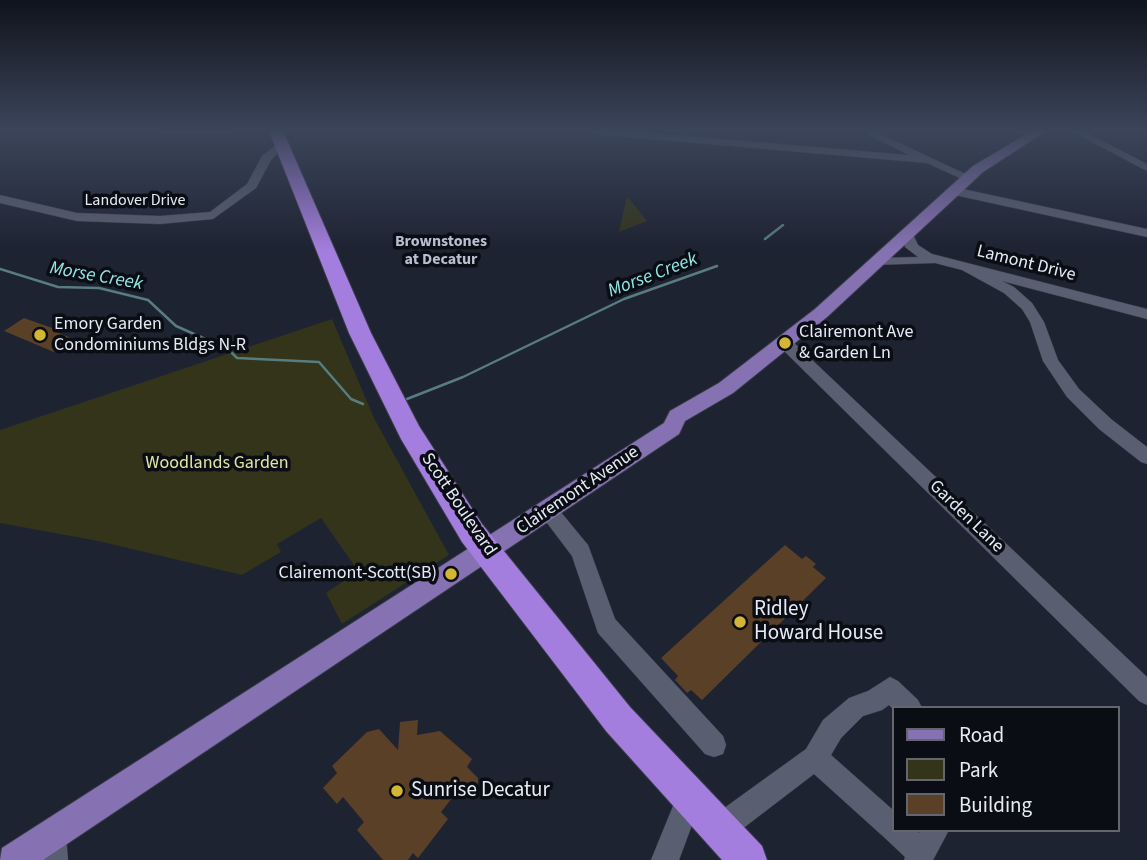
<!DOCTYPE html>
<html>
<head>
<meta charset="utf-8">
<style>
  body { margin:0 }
  #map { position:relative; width:1147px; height:860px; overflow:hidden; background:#1e2332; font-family:"Source Sans 3",sans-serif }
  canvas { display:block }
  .legend { position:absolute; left:892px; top:706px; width:228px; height:126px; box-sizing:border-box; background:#0b0d14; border:2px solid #63666e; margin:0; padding:9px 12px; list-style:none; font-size:21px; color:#e7ebf6 }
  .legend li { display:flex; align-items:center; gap:14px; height:35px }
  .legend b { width:35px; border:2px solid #63666e }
</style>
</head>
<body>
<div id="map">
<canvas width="1147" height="860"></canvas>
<ul class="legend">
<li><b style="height:9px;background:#8672b2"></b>Road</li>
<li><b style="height:19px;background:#333419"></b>Park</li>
<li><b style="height:19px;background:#5a4026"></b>Building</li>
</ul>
</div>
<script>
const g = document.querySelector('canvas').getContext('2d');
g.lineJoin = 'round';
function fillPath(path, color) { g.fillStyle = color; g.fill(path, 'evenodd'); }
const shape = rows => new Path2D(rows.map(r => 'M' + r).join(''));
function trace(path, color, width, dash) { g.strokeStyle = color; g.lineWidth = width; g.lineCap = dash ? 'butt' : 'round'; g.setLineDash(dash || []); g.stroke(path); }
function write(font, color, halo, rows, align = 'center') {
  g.font = font + ' "Source Sans 3",sans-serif'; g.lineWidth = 7; g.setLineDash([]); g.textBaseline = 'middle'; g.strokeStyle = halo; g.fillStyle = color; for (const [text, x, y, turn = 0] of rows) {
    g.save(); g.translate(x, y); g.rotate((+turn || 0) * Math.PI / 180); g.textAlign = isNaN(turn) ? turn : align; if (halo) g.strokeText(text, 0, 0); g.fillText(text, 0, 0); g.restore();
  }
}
const green = shape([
  [627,196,647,221,619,232],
  [332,319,374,418,449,555,342,624,326,593,358,571,321,518,277,544,281,552,242,575,98,541,0,523,0,430]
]);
const stream = shape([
  [765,239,783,225],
  [0,269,58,287,99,288,148,300,176,326,228,349,237,358,319,362,351,399,363,404],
  [407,399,463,377,624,299,717,266]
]);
const building = shape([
  [24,318,58,330,56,332,74,339,54,352,4,331],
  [785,545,802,559,806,556,816,564,813,567,826,578,702,700,691,690,687,693,675,680,678,676,661,658],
  [418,720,417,735,440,731,472,759,467,767,478,778,478,783,462,799,456,793,441,812,448,819,418,858,413,853,408,860,383,860,357,830,364,822,343,797,337,804,323,788,337,773,332,766,367,732,379,729,398,750,400,722]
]);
const minor = shape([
  [154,131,231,131,226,134,159,134,154,131],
  [588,131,626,131,909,155,861,131,874,131,974,178,964,180,927,163,593,134,588,131],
  [1015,131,1029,131,1036,135,1031,138,1015,131],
  [1071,131,1083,131,1147,164,1147,171,1071,131],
  [282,140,287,143,271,160,256,188,213,219,160,224,77,221,0,203,0,195,77,213,160,216,210,212,247,184,262,156,282,140],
  [954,187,1147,229,1147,237,950,194,950,188,954,187],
  [907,231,912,232,918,245,932,254,1147,309,1147,319,1002,281,1014,287,1032,303,1044,322,1058,360,1079,389,1111,419,1147,447,1147,464,1141,462,1099,429,1067,397,1043,361,1030,322,1022,309,1004,293,962,270,935,263,873,265,871,262,878,258,918,257,905,247,901,235,907,231],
  [785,338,790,339,1147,677,1147,705,1139,701,780,347,777,343,785,338],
  [548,503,555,505,588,545,615,619,723,736,726,745,723,754,714,757,705,754,598,633,572,556,538,511,541,505,548,503],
  [890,677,898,681,918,700,922,708,893,709,889,705,882,710,863,716,841,738,831,755,893,810,893,830,916,830,919,833,921,830,949,830,933,860,904,860,905,857,886,839,814,774,729,839,719,842,709,839,706,829,709,819,806,749,823,720,849,698,868,691,890,677],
  [689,785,698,789,702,798,679,860,651,860,680,789,689,785],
  [52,822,62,826,66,836,68,860,40,860,38,836,42,826,52,822]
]);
const major = shape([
  [1032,131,1046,131,983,172,827,317,733,393,685,421,679,434,43,860,0,860,2,848,664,423,670,411,719,383,815,309,973,166,1032,131]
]);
const highway = shape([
  [269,131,283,131,371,333,419,426,482,524,630,707,762,846,767,860,722,860,606,731,462,542,401,439,349,333,269,131]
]);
const markers = [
  [40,335,7,"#d4b635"],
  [785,343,7,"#d4b635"],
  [451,574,7,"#d4b635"],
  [740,622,7,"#d4b635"],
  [397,791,7,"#d4b635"]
];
const farStreetnames = [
  ["Landover Drive",135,201]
];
const farNeighbourhoodnames = [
  ["Brownstones",441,242],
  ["at Decatur",441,260]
];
const streetNames = [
  ["Lamont Drive",1026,264,14],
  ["Clairemont Avenue",578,491,-34],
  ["Scott Boulevard",458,505,56],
  ["Garden Lane",966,517,44]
];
const poiNames = [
  ["Emory Garden",54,325],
  ["Condominiums Bldgs N-R",54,346],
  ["Clairemont Ave",799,333],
  ["& Garden Ln",799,354],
  ["Clairemont-Scott(SB)",437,574,"right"]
];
const parkNames = [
  ["Woodlands Garden",217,464]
];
const waterNames = [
  ["Morse Creek",653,276,-21],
  ["Morse Creek",96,277,10]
];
const nearPoinames = [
  ["Ridley",754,610],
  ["Howard House",754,634],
  ["Sunrise Decatur",411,791]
];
fillPath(green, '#333419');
trace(stream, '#587c80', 2.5);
fillPath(building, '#5a4026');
trace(minor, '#393d4a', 1);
trace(major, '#393d4a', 2);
trace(highway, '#393d4a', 2);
fillPath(minor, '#595f70');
fillPath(major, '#8672b2');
fillPath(highway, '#a47ede');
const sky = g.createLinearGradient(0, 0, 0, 251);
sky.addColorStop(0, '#10131c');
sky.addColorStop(0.52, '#3b455a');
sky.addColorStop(1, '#3b455a00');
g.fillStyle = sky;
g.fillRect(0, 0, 1147, 251);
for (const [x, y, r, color] of markers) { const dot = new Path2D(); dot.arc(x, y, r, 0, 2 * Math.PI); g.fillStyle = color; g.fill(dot); trace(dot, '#0b0d14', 2.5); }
write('16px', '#e7ebf6', '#0b0d14', farStreetnames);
write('bold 16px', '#b7bed2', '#0b0d14', farNeighbourhoodnames);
write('18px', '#e7ebf6', '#0b0d14', streetNames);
write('18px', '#e7ebf6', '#0b0d14', poiNames, 'left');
write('18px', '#e1e5a4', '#0b0d14', parkNames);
write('italic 19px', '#93e8e8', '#0b0d14', waterNames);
write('21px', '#e7ebf6', '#0b0d14', nearPoinames, 'left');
</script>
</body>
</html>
